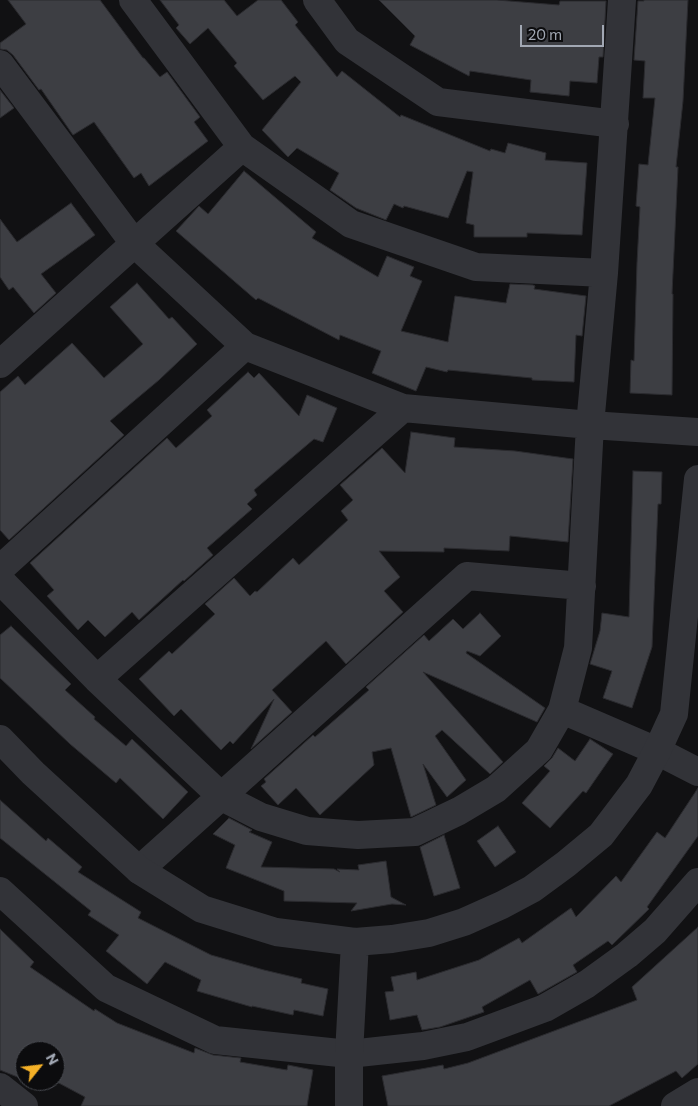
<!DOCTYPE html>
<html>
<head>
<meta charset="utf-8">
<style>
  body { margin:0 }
  #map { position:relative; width:698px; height:1106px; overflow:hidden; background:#111113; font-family:Commissioner,sans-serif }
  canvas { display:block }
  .north { position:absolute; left:15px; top:1041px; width:50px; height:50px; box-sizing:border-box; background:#0c0c0e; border:1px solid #484a50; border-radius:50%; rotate:61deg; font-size:14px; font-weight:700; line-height:20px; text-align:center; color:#a2a8b4 }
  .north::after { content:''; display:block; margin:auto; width:18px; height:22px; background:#f5b127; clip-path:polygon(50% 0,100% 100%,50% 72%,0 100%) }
  .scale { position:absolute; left:520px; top:25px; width:84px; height:22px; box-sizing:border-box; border:2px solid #a2a8b4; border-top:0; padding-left:6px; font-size:15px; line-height:18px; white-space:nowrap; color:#a2a8b4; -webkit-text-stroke:4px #0c0c0e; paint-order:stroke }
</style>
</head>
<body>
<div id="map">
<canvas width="698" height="1106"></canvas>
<div class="north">N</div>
<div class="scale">20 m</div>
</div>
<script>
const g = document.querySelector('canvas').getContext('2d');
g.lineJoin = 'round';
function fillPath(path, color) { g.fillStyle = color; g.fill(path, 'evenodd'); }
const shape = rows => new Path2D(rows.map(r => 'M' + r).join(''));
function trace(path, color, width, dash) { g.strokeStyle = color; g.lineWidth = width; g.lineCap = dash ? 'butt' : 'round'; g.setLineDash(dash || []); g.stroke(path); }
const building = shape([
  [8,0,100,0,143,58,144,58,160,77,167,72,200,117,194,122,208,141,149,186,141,173,134,178,94,122,73,135,41,89,39,90,13,55,7,50,0,49,0,43,26,24,8,0],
  [160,0,224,0,237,16,258,0,281,0,298,22,295,25,337,77,342,71,400,117,401,115,490,151,491,149,505,153,508,143,546,153,545,160,587,163,582,235,527,233,527,237,474,237,474,225,466,223,473,172,467,171,448,218,404,206,403,208,394,204,386,220,356,208,330,190,339,173,297,148,288,157,262,130,301,82,295,76,263,100,234,66,237,63,208,28,190,44,176,28,179,25,160,0],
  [379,0,497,0,559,5,560,1,606,1,603,57,599,57,597,83,570,81,569,96,530,92,531,80,470,71,469,76,410,45,415,36,379,0],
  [644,0,688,0,683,101,676,167,678,167,672,294,673,294,672,395,630,393,631,360,634,361,637,263,640,207,636,206,639,164,648,165,655,98,643,98,645,61,634,60,638,1,644,1,644,0],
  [0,90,14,108,0,118,0,90],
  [244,171,316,232,312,238,354,263,378,277,387,256,414,267,410,276,422,281,401,331,448,342,455,296,506,303,510,284,533,285,535,286,534,289,586,296,582,336,576,335,574,382,532,380,532,378,448,370,447,372,426,367,416,391,372,373,381,351,340,335,339,340,258,298,256,300,176,231,199,206,208,214,244,171],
  [71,203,95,235,41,274,56,293,34,313,13,287,9,290,0,277,0,219,17,242,71,203],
  [137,283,169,319,172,317,197,344,159,380,110,421,124,435,9,540,0,530,0,392,18,376,25,385,72,343,104,378,143,344,110,307,137,283],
  [248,372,254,378,259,373,299,416,307,395,337,408,323,442,314,439,254,490,257,495,247,504,252,509,207,548,213,555,184,581,183,580,139,620,132,612,105,637,88,620,78,630,47,596,54,590,30,563,167,438,176,448,212,416,207,410,248,372],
  [411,432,455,438,454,447,515,451,573,459,568,542,510,536,509,551,444,548,444,552,379,551,400,577,384,591,403,612,346,664,326,641,272,690,292,712,251,749,274,699,233,744,230,741,221,750,181,709,174,716,139,679,169,651,172,654,215,614,205,604,234,578,250,596,255,591,257,592,293,558,299,565,348,520,341,511,353,500,340,485,382,448,405,473,411,432],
  [633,471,662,472,661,504,658,504,652,647,632,708,603,698,612,671,590,664,600,631,602,613,629,617,633,471],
  [480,613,501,636,480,656,467,651,466,653,545,708,537,722,423,672,503,762,490,774,442,730,435,736,466,780,447,797,423,764,436,805,411,817,391,748,372,752,374,765,320,815,296,788,278,805,261,786,266,782,264,779,313,735,315,737,369,690,366,687,424,635,429,641,453,619,463,629,480,613],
  [11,626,71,684,65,690,95,717,94,719,126,746,132,739,188,792,163,819,120,778,116,783,70,744,0,678,0,635,11,626],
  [590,739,613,754,586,793,583,791,550,828,522,803,550,771,544,766,552,758,558,748,575,761,590,739],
  [698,788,698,836,647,907,649,909,612,945,608,941,573,965,577,972,538,994,530,980,482,1007,484,1012,440,1027,422,1030,417,1015,390,1020,385,992,394,991,391,977,416,972,417,980,479,960,519,938,522,943,571,908,576,917,616,876,621,882,657,832,665,838,698,788],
  [0,800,46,841,48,838,82,867,78,872,141,912,138,918,211,955,264,970,302,979,301,983,328,989,323,1016,294,1010,293,1015,252,1006,252,1007,197,991,201,980,165,962,147,984,106,951,119,935,88,915,91,911,0,838,0,800],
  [229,818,252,830,249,832,272,842,261,867,334,869,340,872,337,869,359,870,358,865,386,861,391,897,406,905,392,904,351,911,357,903,284,901,284,891,226,868,235,845,213,834,229,818],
  [498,826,516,852,495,867,477,841,498,826],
  [444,835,460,888,434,896,420,847,444,835],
  [698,927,698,1064,682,1078,676,1071,609,1106,388,1106,382,1076,443,1065,444,1069,468,1063,637,1000,632,987,698,927],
  [0,929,34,962,30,967,94,1011,95,1009,117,1023,194,1053,195,1048,213,1055,241,1058,240,1062,287,1070,288,1065,313,1070,307,1106,81,1106,85,1097,55,1081,55,1051,25,1051,25,1080,0,1070,0,929]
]);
const minor = shape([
  [133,0,242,147,351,224,476,267,604,273],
  [317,0,347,41,438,102,615,124],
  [0,64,134,243,245,346,403,408,590,425,698,432],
  [0,364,242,147],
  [0,569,245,346],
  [0,580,97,679,222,797,261,817,307,831,358,835,415,832,459,811,496,789,539,750,562,710,578,648,590,425,604,273,622,0],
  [97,679,403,408],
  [562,710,657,751,698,772],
  [139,870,467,576,582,586],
  [0,891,106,988,215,1040,349,1054,423,1046,467,1037,545,1008,587,984,627,955,655,931,698,882],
  [0,1087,24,1106],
  [675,1106,698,1092]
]);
const tertiary = shape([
  [0,739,33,773,139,870,202,909,276,932,355,942,392,939,429,933,464,922,502,905,532,889,566,864,601,835,639,785,657,751,674,714,698,479],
  [349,1106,349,1054,355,942]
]);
fillPath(building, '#3d3e43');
trace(building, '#2b2b2f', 1);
trace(minor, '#323338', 28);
trace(tertiary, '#323338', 28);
</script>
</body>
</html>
